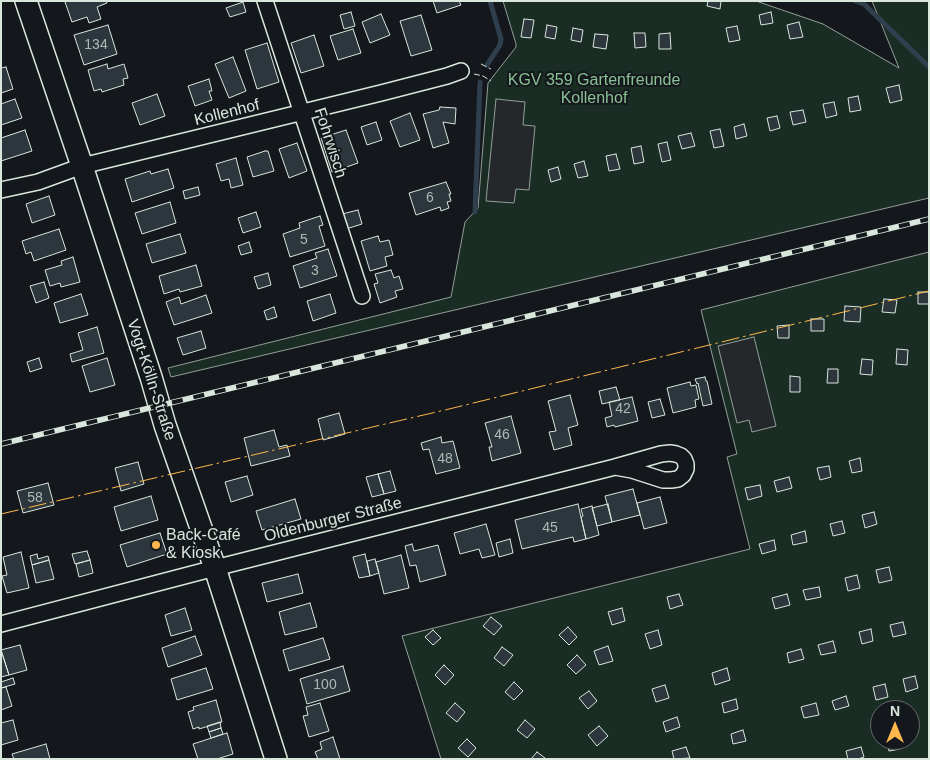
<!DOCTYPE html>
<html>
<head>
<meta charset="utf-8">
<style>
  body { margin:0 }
  #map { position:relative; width:930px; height:760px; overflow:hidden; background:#14181c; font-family:Arial,sans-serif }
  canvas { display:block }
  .frame { position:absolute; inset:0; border:2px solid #d8e6dc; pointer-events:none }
  .north { position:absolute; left:870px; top:700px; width:50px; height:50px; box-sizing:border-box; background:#14181c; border:1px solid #626a69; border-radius:50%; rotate:0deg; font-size:14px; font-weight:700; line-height:20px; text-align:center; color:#d8e6dc }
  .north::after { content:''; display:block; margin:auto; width:18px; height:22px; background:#ffb74d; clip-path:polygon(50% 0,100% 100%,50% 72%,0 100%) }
</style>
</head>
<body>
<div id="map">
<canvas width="930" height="760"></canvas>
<div class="frame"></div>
<div class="north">N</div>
</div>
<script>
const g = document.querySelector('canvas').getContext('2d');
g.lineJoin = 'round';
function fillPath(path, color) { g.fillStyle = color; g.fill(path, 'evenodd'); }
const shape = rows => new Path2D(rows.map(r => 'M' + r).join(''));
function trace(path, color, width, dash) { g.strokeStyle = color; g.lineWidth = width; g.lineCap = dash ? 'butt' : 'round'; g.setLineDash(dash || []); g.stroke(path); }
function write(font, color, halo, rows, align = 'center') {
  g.font = font + ' Arial,sans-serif'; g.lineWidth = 4; g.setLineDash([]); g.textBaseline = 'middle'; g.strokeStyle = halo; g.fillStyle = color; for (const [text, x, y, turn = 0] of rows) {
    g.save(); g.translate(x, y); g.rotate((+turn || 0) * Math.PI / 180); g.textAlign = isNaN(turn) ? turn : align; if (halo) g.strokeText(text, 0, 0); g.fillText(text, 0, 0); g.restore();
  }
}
const green = shape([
  [503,1,756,1,823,24,899,68,872,1,929,1,929,198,171,377,168,368,451,297,465,222,478,208,488,83,516,47,516,44,503,1],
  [929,252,929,759,441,759,402,636,750,549,727,457,737,454,701,310,929,252],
  [880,710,910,710,910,740,880,740,880,710]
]);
const parking = shape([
  [496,99,525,102,523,125,535,126,529,190,516,189,514,203,486,201,496,99],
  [754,337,776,426,752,432,749,420,737,423,718,346,754,337]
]);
const stream = shape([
  [855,1,864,4,929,67],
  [487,65,500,45,501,39,490,1],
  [475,212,480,82]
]);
const building = shape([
  [67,1,106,1,107,3,97,7,101,19,89,23,87,17,72,22,65,2,67,1],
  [433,1,459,1,461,5,437,13,433,1],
  [708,1,721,1,720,9,707,6,708,1],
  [243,2,246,12,230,17,226,8,243,2],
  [351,12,355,26,344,29,340,15,351,12],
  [771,12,773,23,761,25,759,15,771,12],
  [381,14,390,35,370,43,362,22,381,14],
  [421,15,432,50,411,56,400,21,421,15],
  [524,19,534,20,531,38,521,37,524,19],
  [799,22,803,37,790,39,787,25,799,22],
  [108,25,117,54,84,65,74,35,108,25],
  [547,25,557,27,555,39,545,37,547,25],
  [737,26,740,40,729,42,726,28,737,26],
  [573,28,583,30,581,42,571,40,573,28],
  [353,29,361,53,338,60,330,36,353,29],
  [634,33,645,33,646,47,635,48,634,33],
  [670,33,671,49,659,49,659,34,670,33],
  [595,34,608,35,606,49,593,47,595,34],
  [314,35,324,66,301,73,291,43,314,35],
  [267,43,279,82,257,89,245,50,267,43],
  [233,57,246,91,229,98,215,64,233,57],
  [107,64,108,69,124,64,128,78,123,79,124,85,102,92,101,89,94,91,88,70,107,64],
  [6,67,13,89,1,93,1,68,6,67],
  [209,79,212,91,209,91,212,100,195,106,188,86,209,79],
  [899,85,902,100,890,103,886,88,899,85],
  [157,94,165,116,140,125,132,103,157,94],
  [858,96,861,110,850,112,848,98,858,96],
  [15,99,22,118,1,125,1,104,15,99],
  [834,102,837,115,826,118,823,104,834,102],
  [440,107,456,108,455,124,443,122,449,143,433,148,423,114,439,110,440,107],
  [803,110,806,122,793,125,790,112,803,110],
  [410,113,420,140,400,147,390,121,410,113],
  [777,116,780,128,770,131,767,118,777,116],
  [376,122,382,140,367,145,361,127,376,122],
  [744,124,747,136,736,139,734,127,744,124],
  [720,129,724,146,714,148,710,131,720,129],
  [25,130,32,151,1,161,1,138,25,130],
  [346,130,358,163,332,172,321,138,346,130],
  [691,133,695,146,682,149,678,136,691,133],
  [667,142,671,160,662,162,658,144,667,142],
  [297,143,307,171,289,178,279,149,297,143],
  [641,146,644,162,634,164,631,148,641,146],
  [265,151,268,151,274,171,253,177,247,157,265,151],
  [616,154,620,169,609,171,606,156,616,154],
  [236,158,243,185,231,188,229,179,221,181,216,164,236,158],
  [584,161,588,176,578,178,574,164,584,161],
  [558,167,561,179,551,182,548,170,558,167],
  [168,169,174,188,132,202,125,179,150,171,151,174,168,169],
  [446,182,451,194,449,194,451,201,447,202,449,208,441,211,440,207,416,215,409,193,446,182],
  [198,187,200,195,185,199,183,191,198,187],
  [49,196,55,215,32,223,26,204,49,196],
  [170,202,176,223,142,234,135,213,170,202],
  [358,210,362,224,346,229,342,214,358,210],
  [256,212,261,227,243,233,238,218,256,212],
  [320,216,323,225,319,226,325,246,290,257,283,234,300,228,299,223,320,216],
  [59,229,66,250,34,261,31,252,26,254,22,241,59,229],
  [180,234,186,253,152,263,146,244,180,234],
  [378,236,380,242,389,240,393,255,385,257,387,266,370,271,361,241,378,236],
  [249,242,252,252,241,255,238,246,249,242],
  [328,249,337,276,300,288,293,266,317,258,315,253,328,249],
  [73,257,80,282,61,287,60,283,50,286,45,270,62,265,61,261,73,257],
  [196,265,202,286,180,292,179,289,164,294,159,276,196,265],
  [391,270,394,278,399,276,403,289,395,291,397,297,380,303,374,284,378,283,375,274,391,270],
  [268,273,271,285,258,289,254,277,268,273],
  [44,282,49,298,36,303,30,286,44,282],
  [918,292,929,292,929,304,918,304,918,292],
  [81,294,88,315,60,323,54,303,81,294],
  [330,294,336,313,313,321,307,301,330,294],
  [206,295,212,313,174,325,166,302,179,297,181,304,206,295],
  [884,299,897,300,895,313,882,312,884,299],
  [845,306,861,307,860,322,844,321,845,306],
  [274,307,277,317,267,320,264,311,274,307],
  [811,319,824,319,824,331,811,331,811,319],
  [789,325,789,338,778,338,777,326,789,325],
  [97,327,104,353,72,362,70,354,83,350,78,333,97,327],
  [201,331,206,348,183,355,177,338,201,331],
  [897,349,908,350,907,365,896,364,897,349],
  [39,358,42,368,30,372,27,362,39,358],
  [107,358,115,385,90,392,82,366,107,358],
  [862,359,873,360,872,375,860,374,862,359],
  [828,369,838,369,838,383,827,383,828,369],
  [790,376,800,377,800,392,790,392,790,376],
  [705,377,706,381,707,381,712,404,703,406,698,383,697,384,695,379,705,377],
  [690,382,691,386,696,385,699,399,695,400,696,407,673,413,667,388,690,382],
  [616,387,620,400,602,404,599,391,616,387],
  [570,395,578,425,568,428,572,445,554,450,549,432,556,431,548,401,570,395],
  [632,397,638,421,615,427,614,425,607,427,605,418,612,416,609,402,632,397],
  [660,399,665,415,652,418,648,402,660,399],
  [339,413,345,434,323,440,318,419,339,413],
  [511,416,521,453,492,461,489,447,492,447,485,423,511,416],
  [274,430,279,447,287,445,290,456,251,466,244,438,274,430],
  [441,437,442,443,453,441,460,468,436,474,429,449,423,450,421,443,441,437],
  [860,458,862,471,852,473,849,461,860,458],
  [138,462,144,484,121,491,115,468,138,462],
  [829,466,831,477,820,480,817,468,829,466],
  [390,471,396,491,384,494,378,474,390,471],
  [378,474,384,494,372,497,366,477,378,474],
  [247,476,253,495,231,502,225,482,247,476],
  [789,477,792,488,777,492,774,481,789,477],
  [48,483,54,505,23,513,17,491,48,483],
  [760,485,762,496,748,500,745,488,760,485],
  [633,489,640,515,612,522,605,496,633,489],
  [151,496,158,520,121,531,114,507,151,496],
  [660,497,667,523,644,529,637,503,660,497],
  [295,499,301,519,262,530,256,511,295,499],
  [578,504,586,539,574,542,573,537,522,549,515,520,578,504],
  [608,504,612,522,597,526,592,508,608,504],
  [592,506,599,535,586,539,581,517,583,516,581,509,592,506],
  [874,512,877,524,865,528,862,515,874,512],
  [842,521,845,533,833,536,830,524,842,521],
  [486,524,495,555,482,558,479,549,460,554,454,533,486,524],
  [805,531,807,542,793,545,791,535,805,531],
  [160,533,167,554,127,567,120,545,160,533],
  [510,539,513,553,499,557,496,543,510,539],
  [774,540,776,550,762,554,759,544,774,540],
  [412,544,414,551,438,545,446,575,420,582,416,565,410,566,405,546,412,544],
  [87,551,90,560,75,564,72,554,87,551],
  [21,552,29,588,7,593,2,576,7,575,3,557,21,552],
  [37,554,38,559,48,556,49,560,32,565,30,556,37,554],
  [365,554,370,576,359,578,353,557,365,554],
  [401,555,409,588,384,594,376,562,401,555],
  [375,559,379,573,370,576,367,561,375,559],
  [49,560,54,579,36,583,32,565,49,560],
  [90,560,93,573,79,577,76,564,90,560],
  [889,567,892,580,879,583,876,570,889,567],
  [298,574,303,593,267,602,262,583,298,574],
  [857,575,860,588,848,591,845,578,857,575],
  [819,587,821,597,806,600,803,590,819,587],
  [679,594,683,605,670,609,667,597,679,594],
  [787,594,790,605,775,609,772,598,787,594],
  [310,603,317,627,285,635,279,612,310,603],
  [185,608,192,630,171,636,165,615,185,608],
  [622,608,625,621,612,625,608,612,622,608],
  [491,617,502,626,494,635,483,626,491,617],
  [903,622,906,634,893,637,890,625,903,622],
  [568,627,577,637,569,645,559,635,568,627],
  [871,629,873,641,862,644,859,632,871,629],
  [433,630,441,638,433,645,425,637,433,630],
  [658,630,662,645,650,649,645,634,658,630],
  [195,636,202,655,168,667,162,648,195,636],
  [323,638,330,659,289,671,283,650,323,638],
  [833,641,836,652,821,655,818,645,833,641],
  [20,645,27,670,9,675,1,650,20,645],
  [608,646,613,661,599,665,594,651,608,646],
  [502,647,513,655,504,666,494,658,502,647],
  [801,649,804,659,789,663,787,653,801,649],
  [1,650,9,675,1,677,1,650],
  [577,655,586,665,576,674,567,665,577,655],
  [444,665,454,675,445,685,435,675,444,665],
  [343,666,350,691,307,704,300,679,343,666],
  [206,668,213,689,177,700,171,679,206,668],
  [727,668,730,680,715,685,712,673,727,668],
  [915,676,918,688,906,692,903,679,915,676],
  [13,678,15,684,1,688,1,682,13,678],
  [514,682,523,691,514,700,505,692,514,682],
  [885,684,888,697,876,700,873,687,885,684],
  [665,685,669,698,656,702,652,689,665,685],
  [6,687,12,706,1,710,1,688,6,687],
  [589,691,597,701,588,709,579,698,589,691],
  [846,696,849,706,835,710,832,701,846,696],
  [736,699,738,709,724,713,722,703,736,699],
  [216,700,222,722,199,729,199,727,193,729,188,712,194,710,193,707,216,700],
  [320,703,329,731,309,737,303,716,308,715,306,707,320,703],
  [455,703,465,712,457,722,446,713,455,703],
  [816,703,819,715,804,718,801,707,816,703],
  [677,717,680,727,666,732,663,722,677,717],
  [13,720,18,740,1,745,1,723,13,720],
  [525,720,535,729,527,738,517,730,525,720],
  [220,722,221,728,209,732,207,726,220,722],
  [599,726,608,736,597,746,588,735,599,726],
  [221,728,223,734,211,738,209,732,221,728],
  [743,730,746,741,733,744,731,734,743,730],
  [227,733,233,754,217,759,198,759,193,744,227,733],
  [333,737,340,759,318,759,315,752,322,749,320,742,333,737],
  [467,739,476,748,468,757,458,748,467,739],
  [893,740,898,740,900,749,889,751,887,742,893,740],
  [46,744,50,759,14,759,12,754,46,744],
  [686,747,690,758,674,759,672,751,686,747],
  [861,747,864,757,858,759,848,759,846,751,861,747],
  [537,752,545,758,545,759,531,759,537,752]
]);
const street = shape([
  [265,1,362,296],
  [1,190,38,182,82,166,381,93,447,76,461,71],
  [1,624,215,568,615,467,632,470,663,480,671,480,678,479,683,475,686,469,686,464,684,459,681,456,676,454,670,453,661,454,615,467]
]);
const secondary = shape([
  [26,1,82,166,151,377,165,425,215,568,276,759]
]);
const rail = shape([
  [1,444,929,219]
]);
const fence = shape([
  [481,64,491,69],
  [474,74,483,76,491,81]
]);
const power = shape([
  [1,514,445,410,929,291]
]);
const markers = [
  [156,545,5,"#ffb74d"]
];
const numberNames = [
  ["134",96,45],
  ["6",430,198],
  ["5",304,240],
  ["3",315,271],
  ["42",623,409],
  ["46",502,435],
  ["48",445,459],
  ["58",35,498],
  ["45",550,528],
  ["100",325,685]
];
const parkNames = [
  ["KGV 359 Gartenfreunde",594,81],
  ["Kollenhof",594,99]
];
const streetNames = [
  ["Kollenhof",227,113,-14],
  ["Fohrwisch",330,143,72],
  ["Vogt-Kölln-Straße",151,380,72],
  ["Oldenburger Straße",333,520,-14]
];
const poiNames = [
  ["Back-Café",166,536],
  ["& Kiosk",166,554]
];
fillPath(green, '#1a2d24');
trace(green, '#939e99', 1);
fillPath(parking, '#24282b');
trace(parking, '#939e99', 1);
trace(stream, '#2f3f4d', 5);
fillPath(building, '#2c363c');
trace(building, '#d8e6dc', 1);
trace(street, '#d8e6dc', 18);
trace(secondary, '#d8e6dc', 24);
trace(street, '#14181c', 15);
trace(secondary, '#14181c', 21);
trace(rail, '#d8e6dc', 5.5);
trace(rail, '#14181c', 4, [11]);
trace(fence, '#d8e6dc', 1, [6, 2.5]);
trace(power, '#ffb74d', 1, [18, 4, 2.5, 4]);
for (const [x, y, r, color] of markers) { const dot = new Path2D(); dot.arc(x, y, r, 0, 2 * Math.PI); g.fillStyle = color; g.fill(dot); trace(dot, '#14181c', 2); }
write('14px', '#adbab4', null, numberNames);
write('16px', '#8ac095', '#14181c', parkNames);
write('16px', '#d8e6dc', '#14181c', streetNames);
write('16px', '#d8e6dc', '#14181c', poiNames, 'left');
</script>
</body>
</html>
